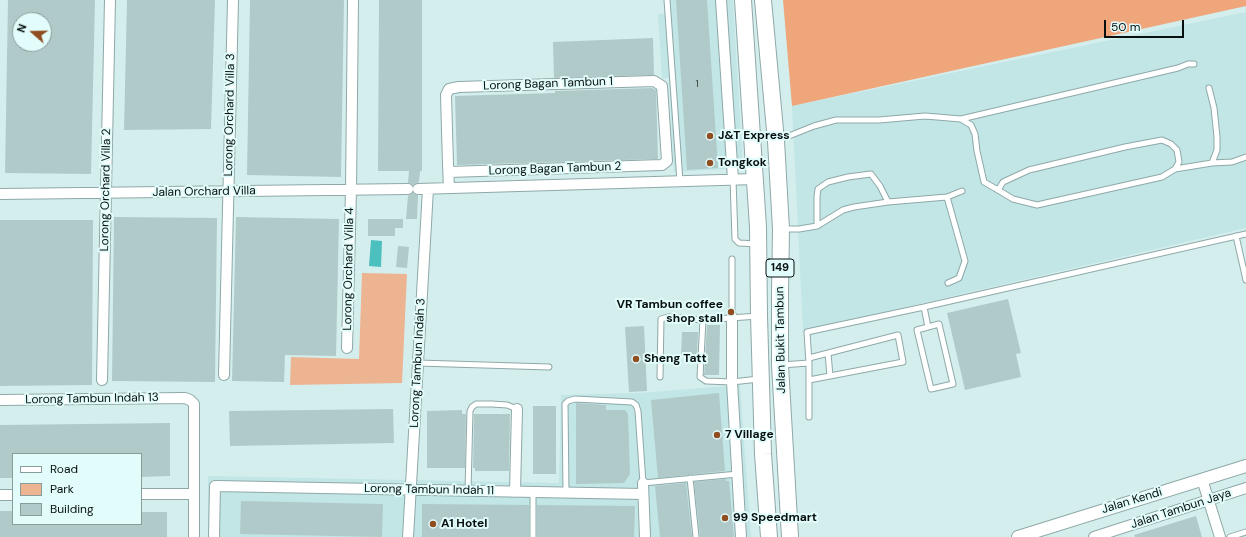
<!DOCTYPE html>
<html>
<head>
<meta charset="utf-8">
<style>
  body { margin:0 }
  #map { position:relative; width:1246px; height:537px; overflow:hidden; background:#d4eeee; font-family:"DM Sans",sans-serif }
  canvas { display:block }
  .legend { position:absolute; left:12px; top:453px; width:130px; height:72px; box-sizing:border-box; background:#e1fcfb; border:1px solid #8a9d9d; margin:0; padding:5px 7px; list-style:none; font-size:12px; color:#070f0f }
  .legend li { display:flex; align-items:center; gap:8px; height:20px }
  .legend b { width:20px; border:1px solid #8a9d9d }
  .north { position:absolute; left:12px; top:12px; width:40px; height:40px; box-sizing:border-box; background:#e1fcfb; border:1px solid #8a9d9d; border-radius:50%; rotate:290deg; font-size:11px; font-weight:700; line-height:16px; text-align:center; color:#070f0f }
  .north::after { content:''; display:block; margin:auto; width:14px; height:18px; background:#904d1f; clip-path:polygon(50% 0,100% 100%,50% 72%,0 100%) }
  .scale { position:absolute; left:1104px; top:20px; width:80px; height:18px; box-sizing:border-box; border:2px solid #070f0f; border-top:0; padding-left:5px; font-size:12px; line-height:14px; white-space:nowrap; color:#070f0f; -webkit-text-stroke:3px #e1fcfb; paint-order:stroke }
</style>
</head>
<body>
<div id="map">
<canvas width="1246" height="537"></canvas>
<ul class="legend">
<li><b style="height:5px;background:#fff"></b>Road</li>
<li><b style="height:11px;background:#edb492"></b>Park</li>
<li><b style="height:11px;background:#b0cac9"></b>Building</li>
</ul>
<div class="north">N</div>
<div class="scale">50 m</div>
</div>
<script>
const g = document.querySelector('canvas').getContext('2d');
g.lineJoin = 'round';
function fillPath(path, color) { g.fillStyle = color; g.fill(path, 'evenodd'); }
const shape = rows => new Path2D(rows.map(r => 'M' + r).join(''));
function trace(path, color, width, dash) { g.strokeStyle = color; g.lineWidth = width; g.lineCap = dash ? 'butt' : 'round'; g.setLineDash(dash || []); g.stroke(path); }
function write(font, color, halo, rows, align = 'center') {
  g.font = font + ' "DM Sans",sans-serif'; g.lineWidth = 4; g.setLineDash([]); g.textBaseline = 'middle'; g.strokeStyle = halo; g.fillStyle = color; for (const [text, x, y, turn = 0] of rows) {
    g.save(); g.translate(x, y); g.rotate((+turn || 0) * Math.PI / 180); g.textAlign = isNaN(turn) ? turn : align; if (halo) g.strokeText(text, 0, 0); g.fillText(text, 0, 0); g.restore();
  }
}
const built = shape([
  [665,0,733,0,743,168,674,172,669,78,662,78,658,14,666,14],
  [1246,12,1246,228,803,331,792,106],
  [740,385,751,537,208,537,208,476,559,483,561,395,640,393]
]);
const green = shape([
  [362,273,407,274,402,383,290,385,291,357,359,359]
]);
const forest = shape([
  [783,0,1246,0,1246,6,792,106]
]);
const water = shape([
  [371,240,382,241,381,267,369,266]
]);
const building = shape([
  [8,0,95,0,91,174,5,173],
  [20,20,44,20,44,44,20,44],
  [127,0,215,0,211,129,124,130],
  [250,0,344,0,341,177,247,175],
  [379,0,422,0,422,171,420,171,419,182,413,185,408,183,409,171,378,171],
  [676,0,707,0,718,168,687,170],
  [653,38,654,75,554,78,553,42],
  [652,88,656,90,658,159,457,165,455,96,555,93,555,91],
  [413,193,418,195,417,219,406,219,408,196],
  [114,217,217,218,215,382,112,381],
  [236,217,339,219,336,356,285,355,284,382,232,381],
  [368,219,403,219,403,228,395,228,395,236,368,236],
  [0,220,93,220,92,385,0,386],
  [398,246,409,247,407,268,396,267],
  [1008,299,1021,353,1016,354,1021,377,965,390,947,313],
  [707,325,720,325,719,375,704,375],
  [644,326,647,391,629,392,625,327],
  [682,332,698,332,697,356,681,356],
  [719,393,725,471,658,478,651,400],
  [576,403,606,405,606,410,625,410,628,414,630,474,624,483,576,484],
  [533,406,556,406,556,474,533,474],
  [393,409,394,443,230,446,229,411],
  [462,410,462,414,466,414,465,468,427,468,427,411],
  [474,414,510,414,509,471,475,471,475,468,473,468],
  [170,423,170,476,141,477,141,454,13,454,13,478,0,478,0,425],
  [726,479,726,481,729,481,734,537,700,537,694,482],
  [686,483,692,537,660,537,655,486],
  [241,501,383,504,382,537,240,534],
  [422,504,529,505,529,537,422,537],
  [537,505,635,506,634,537,537,537],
  [0,511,13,511,13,524,141,524,141,512,167,512,167,537,0,537],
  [1196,516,1202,537,1135,537,1134,535]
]);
const service = shape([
  [667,0,680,181],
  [961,119,1178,68,1188,64,1194,64],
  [779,140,814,126,836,120,879,120,925,116,961,119,971,125,975,134,977,151,984,182,998,190],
  [1212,163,1232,162,1246,157],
  [1175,169,1179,162,1177,150,1171,144,1162,140,1125,147,1029,170,1003,182,998,190,1013,199,1037,205,1162,177,1175,169,1212,163,1217,150,1217,137,1214,108,1209,88],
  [733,179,735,239,739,243,757,244],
  [947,197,965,261,959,278,948,283],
  [817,226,817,197,818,189,828,182,848,177,871,174,880,186,888,202],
  [782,229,799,229,817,226,843,210,854,207,888,202,947,197,962,191],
  [1236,236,1246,280],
  [924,307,1246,234],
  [758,316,703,320,700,377,706,381,732,382,759,379],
  [732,317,732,259],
  [828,353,830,376],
  [809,358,898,335,903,362,809,380],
  [418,363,549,367],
  [809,363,809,417],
  [781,365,809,363,807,332,924,307,928,327,917,330,931,389,953,384,939,324,928,327],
  [660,377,661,319,668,317,703,320],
  [690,478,696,537],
  [468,491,470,411,472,407,476,404,492,404,507,405,517,409],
  [566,493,565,404,568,401,575,399,632,402,636,405,638,411,643,483,738,474],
  [533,537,533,492],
  [1230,537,1246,532]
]);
const minor = shape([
  [721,0,733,179],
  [449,172,662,165,667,161,662,86,654,81,459,87,449,89,446,95,448,164,449,188],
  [418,189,755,179],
  [0,194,408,189],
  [732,317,732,382,741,537],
  [347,348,351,190,353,0],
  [224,375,233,0],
  [102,380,110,0],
  [0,400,185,398,190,400,194,404,194,537],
  [1202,479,1220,537],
  [643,483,645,537],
  [515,492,517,409],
  [141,494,194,494],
  [0,495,13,495],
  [214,537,215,486,643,494],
  [408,537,428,189],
  [1094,537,1246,488]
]);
const tertiary = shape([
  [1018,537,1246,466]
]);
const primary = shape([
  [743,0,758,227,759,316,763,454,769,537],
  [763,0,776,141,781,229,780,294,780,365,790,537]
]);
const markers = [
  [710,136,4,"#904d1f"],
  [710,163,4,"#904d1f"],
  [731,312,4,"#904d1f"],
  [636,359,4,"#904d1f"],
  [717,435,4,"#904d1f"],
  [725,518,4,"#904d1f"],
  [433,524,4,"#904d1f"]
];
const numberNames = [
  ["1",697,84]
];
const shields = [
  [780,268,28]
];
const shieldNames = [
  ["149",780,268]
];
const streetNames = [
  ["Lorong Bagan Tambun 1",548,84,-2],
  ["Lorong Orchard Villa 3",230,115,-89],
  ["Lorong Bagan Tambun 2",555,169,-2],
  ["Lorong Orchard Villa 2",106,190,-89],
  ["Jalan Orchard Villa",204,192,-1],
  ["Lorong Orchard Villa 4",349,269,-89],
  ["Jalan Bukit Tambun",781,340,-91],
  ["Lorong Tambun Indah 3",418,363,-87],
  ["Lorong Tambun Indah 13",92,399,-1],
  ["Lorong Tambun Indah 11",429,490,1],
  ["Jalan Kendi",1132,501,-17],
  ["Jalan Tambun Jaya",1181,509,-18]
];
const poiNames = [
  ["J&T Express",718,136],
  ["Tongkok",718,163],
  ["VR Tambun coffee",723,305,"right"],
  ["shop stall",723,319,"right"],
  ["Sheng Tatt",644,359],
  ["7 Village",725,435],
  ["99 Speedmart",733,518],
  ["A1 Hotel",441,524]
];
fillPath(built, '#c1e6e5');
fillPath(green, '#edb492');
fillPath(forest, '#efa67b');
fillPath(water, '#4bc0bf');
fillPath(building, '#b0cac9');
trace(service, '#8fa8a8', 7);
trace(minor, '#8fa8a8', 12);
trace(tertiary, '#8fa8a8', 14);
trace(primary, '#8fa8a8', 18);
trace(service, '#fff', 5);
trace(minor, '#fff', 10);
trace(tertiary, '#fff', 12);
trace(primary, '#fff', 16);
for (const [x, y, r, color] of markers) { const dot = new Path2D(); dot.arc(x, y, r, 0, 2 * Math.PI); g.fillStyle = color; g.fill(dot); trace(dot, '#e1fcfb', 1.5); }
write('10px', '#313e3e', null, numberNames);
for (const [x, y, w] of shields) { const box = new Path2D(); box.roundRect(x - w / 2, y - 9, w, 18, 3); g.fillStyle = '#e1fcfb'; g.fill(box); trace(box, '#070f0f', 1); }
write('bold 11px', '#070f0f', null, shieldNames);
write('12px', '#070f0f', '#e1fcfb', streetNames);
write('bold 12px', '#070f0f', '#e1fcfb', poiNames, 'left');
</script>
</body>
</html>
